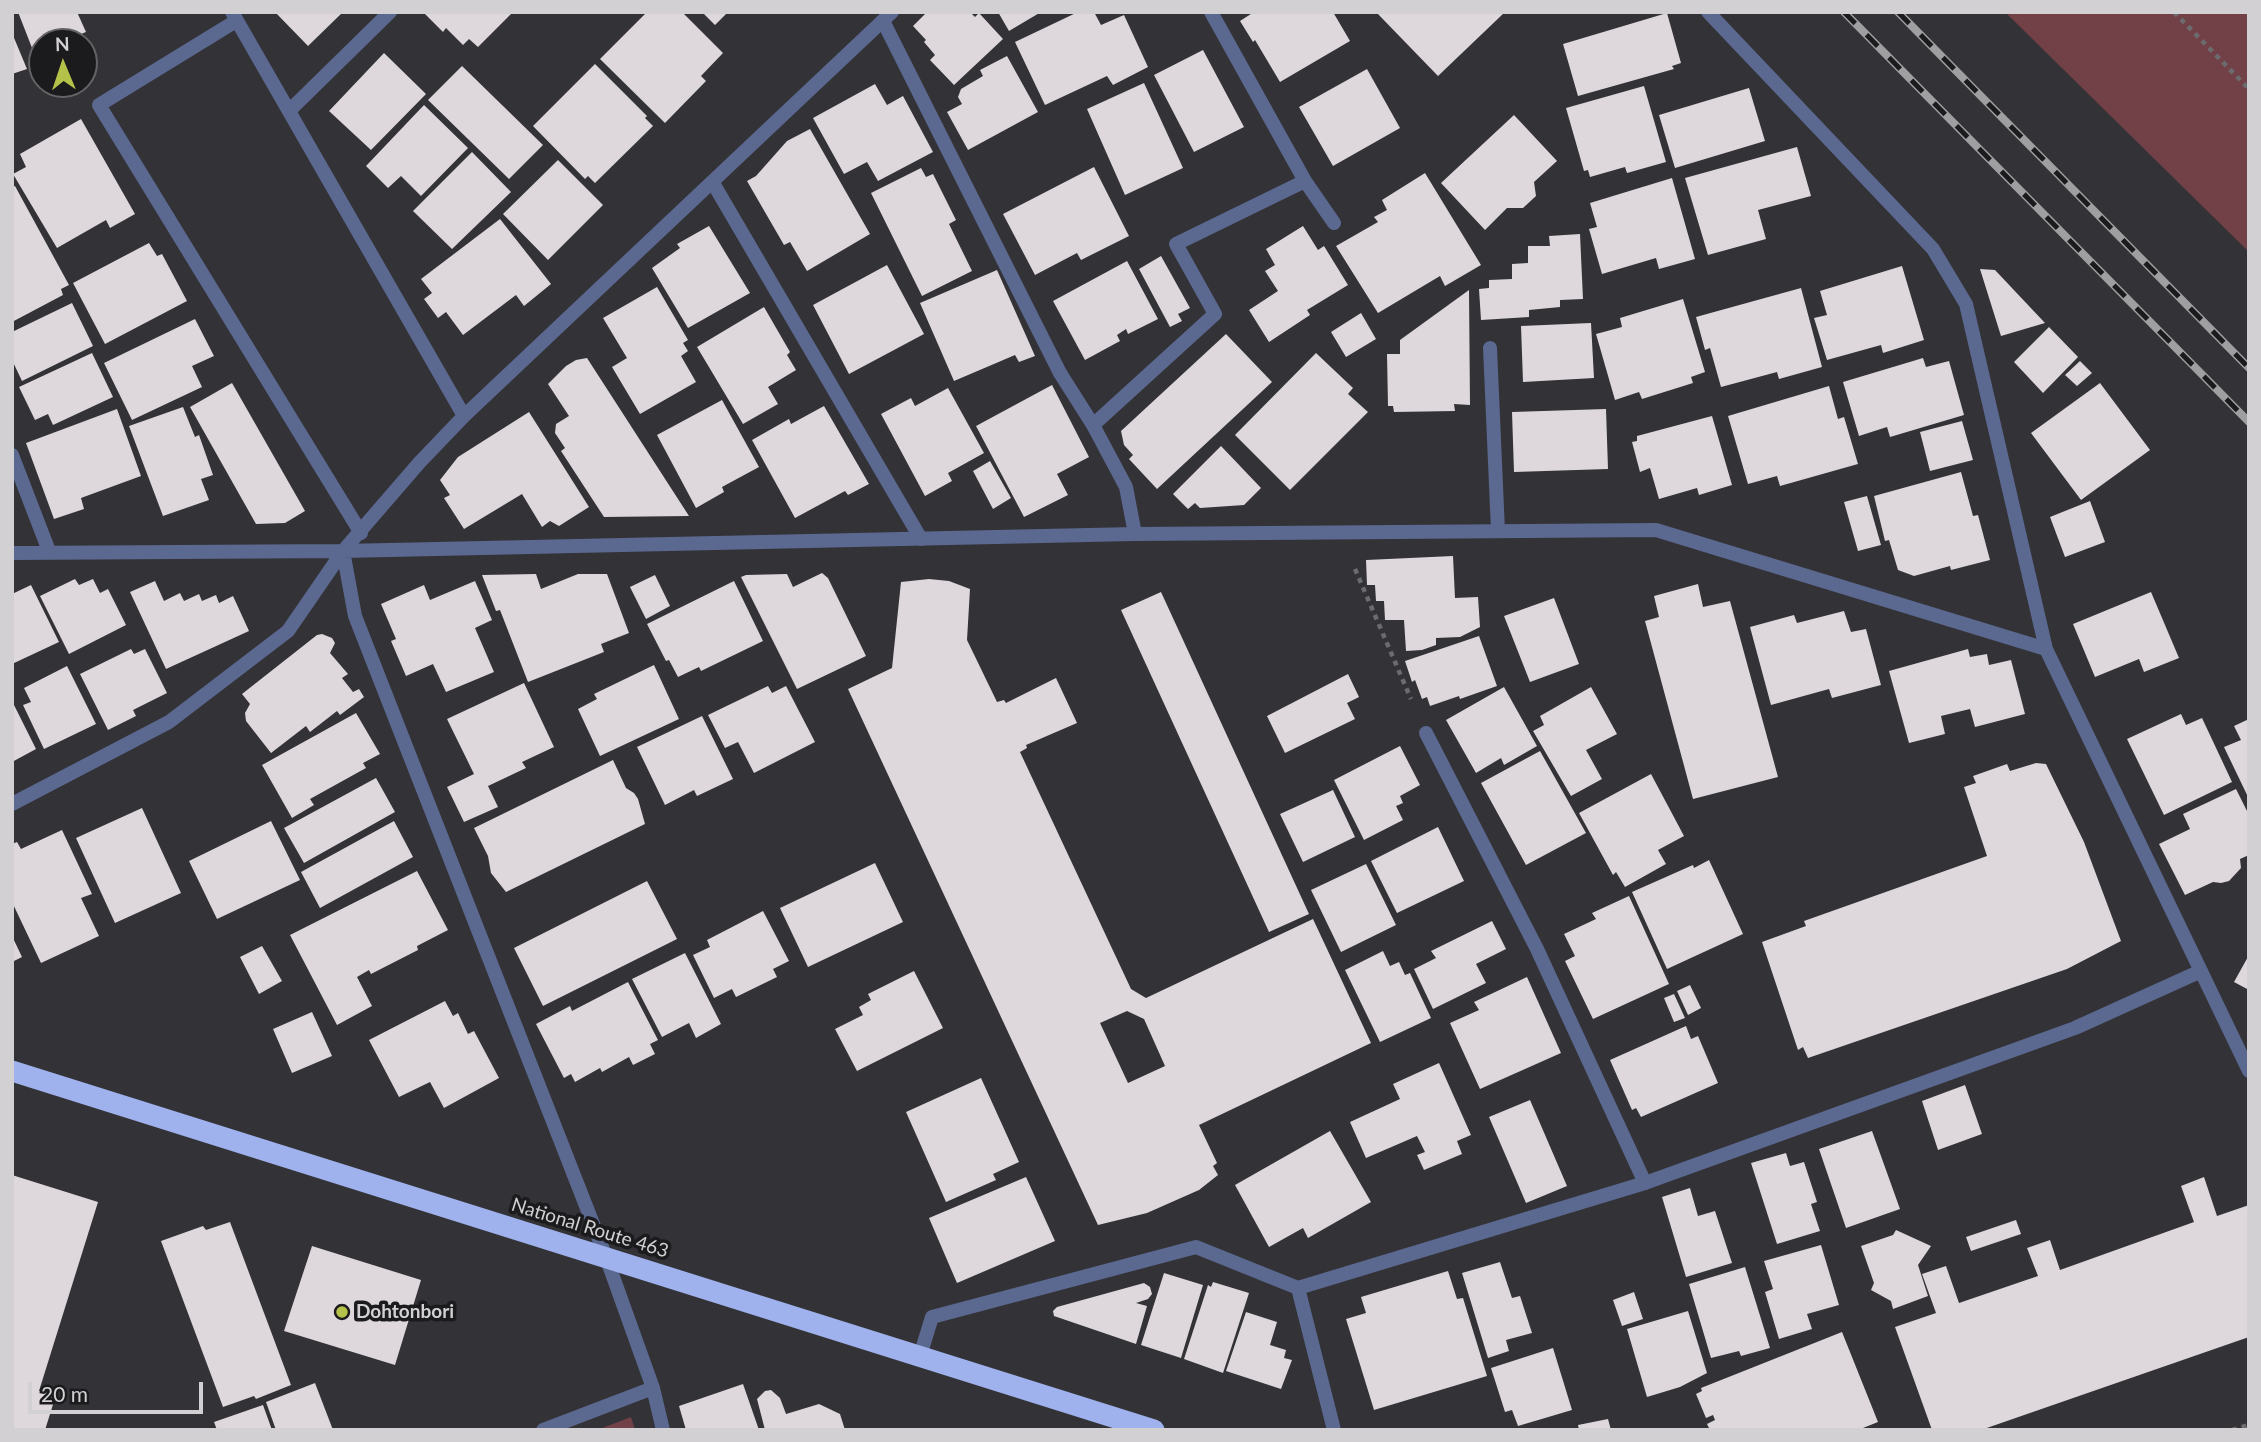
<!DOCTYPE html>
<html>
<head>
<meta charset="utf-8">
<style>
  body { margin:0 }
  #map { position:relative; width:2261px; height:1442px; overflow:hidden; background:#333236; font-family:Lato,sans-serif }
  canvas { display:block }
  .frame { position:absolute; inset:0; border:14px solid #d2d0d3; pointer-events:none }
  .north { position:absolute; left:28px; top:28px; width:70px; height:70px; box-sizing:border-box; background:#1b1a1c; border:2px solid #646365; border-radius:50%; rotate:358deg; font-size:19px; font-weight:700; line-height:28px; text-align:center; color:#d2d0d3 }
  .north::after { content:''; display:block; margin:auto; width:24px; height:32px; background:#b4c24a; clip-path:polygon(50% 0,100% 100%,50% 72%,0 100%) }
  .scale { position:absolute; left:28px; top:1382px; width:175px; height:32px; box-sizing:border-box; border:4px solid #d2d0d3; border-top:0; padding-left:9px; font-size:21px; line-height:24px; white-space:nowrap; color:#d2d0d3; -webkit-text-stroke:5px #1b1a1c; paint-order:stroke }
</style>
</head>
<body>
<div id="map">
<canvas width="2261" height="1442"></canvas>
<div class="frame"></div>
<div class="north">N</div>
<div class="scale">20 m</div>
</div>
<script>
const g = document.querySelector('canvas').getContext('2d');
g.lineJoin = 'round';
function fillPath(path, color) { g.fillStyle = color; g.fill(path, 'evenodd'); }
const shape = rows => new Path2D(rows.map(r => 'M' + r).join(''));
function trace(path, color, width, dash) { g.strokeStyle = color; g.lineWidth = width; g.lineCap = dash ? 'butt' : 'round'; g.setLineDash(dash || []); g.stroke(path); }
function write(font, color, halo, rows, align = 'center') {
  g.font = font + ' Lato,sans-serif'; g.lineWidth = 7; g.setLineDash([]); g.textBaseline = 'middle'; g.strokeStyle = halo; g.fillStyle = color; for (const [text, x, y, turn = 0] of rows) {
    g.save(); g.translate(x, y); g.rotate((+turn || 0) * Math.PI / 180); g.textAlign = isNaN(turn) ? turn : align; if (halo) g.strokeText(text, 0, 0); g.fillText(text, 0, 0); g.restore();
  }
}
const green = shape([
  [2005,12,2249,12,2249,252],
  [631,1417,635,1430,597,1430]
]);
const building = shape([
  [18,12,77,12,86,32,61,42,42,42,42,50,34,53],
  [275,12,343,12,308,46],
  [427,12,513,12,478,47,469,39,463,45,446,28,443,32,425,14],
  [647,12,682,12,723,53,701,76,706,81,665,123,600,59],
  [702,12,728,12,715,25],
  [927,12,970,12,975,17,979,13,1003,39,954,85,930,60,935,55,924,42,926,40,913,26],
  [998,12,1041,12,1009,31],
  [1078,12,1094,12,1101,25,1124,15,1148,67,1113,85,1107,76,1045,105,1015,42],
  [1254,12,1333,12,1350,41,1280,82,1255,40,1253,42,1240,21],
  [1376,12,1505,12,1438,76],
  [1667,13,1681,63,1672,66,1674,69,1578,96,1563,44],
  [12,33,27,69,12,74],
  [1203,50,1244,127,1194,152,1154,75],
  [384,53,426,94,371,150,329,111],
  [1007,56,1038,112,968,150,947,112,962,104,958,97,961,89,983,76,980,70],
  [595,64,647,116,645,118,653,126,595,183,588,176,585,179,533,126],
  [462,66,543,145,509,179,428,100],
  [1367,69,1400,128,1333,166,1299,107],
  [1144,83,1183,168,1125,195,1087,109],
  [875,84,887,105,903,96,933,152,878,181,867,162,844,174,813,118],
  [1644,86,1666,162,1627,173,1625,167,1590,177,1588,170,1584,171,1566,108],
  [1749,88,1765,141,1675,168,1659,115],
  [424,105,468,148,421,196,401,176,388,188,366,166],
  [1514,115,1557,161,1534,182,1536,196,1523,208,1507,208,1485,230,1441,183],
  [81,119,135,214,110,228,106,220,57,248,13,174,26,167,20,154],
  [810,129,870,234,807,271,790,242,784,245,747,181,756,176,787,141],
  [1797,147,1811,196,1758,210,1766,239,1708,255,1685,178],
  [472,152,511,192,452,249,413,211],
  [558,160,603,205,548,260,503,214],
  [1094,167,1129,236,1081,260,1077,253,1035,275,1003,214],
  [921,168,926,177,933,174,956,220,949,224,972,271,922,296,871,193],
  [1425,173,1481,265,1445,286,1440,276,1378,313,1336,246,1378,222,1374,217,1387,210,1382,200],
  [1672,178,1695,259,1659,269,1656,258,1602,274,1589,229,1597,227,1590,203],
  [15,186,69,285,61,289,63,295,12,322,12,187],
  [500,219,551,284,524,306,516,295,463,335,446,312,438,318,424,299,432,293,421,279],
  [709,226,750,293,688,328,652,268,680,248,677,244],
  [1303,226,1318,250,1324,246,1348,285,1307,310,1310,315,1269,342,1249,310,1278,291,1265,271,1275,265,1266,249],
  [1580,234,1583,299,1560,300,1560,307,1529,310,1529,317,1481,320,1479,289,1489,288,1489,280,1512,279,1512,264,1528,263,1528,246,1550,246,1549,236],
  [149,243,157,256,162,254,187,301,105,344,73,283],
  [1161,256,1190,308,1178,314,1182,321,1170,327,1139,269],
  [1127,261,1158,319,1128,334,1126,329,1117,335,1120,341,1085,360,1053,301],
  [887,265,924,334,849,374,813,305],
  [1902,266,1924,340,1883,353,1881,345,1827,360,1814,318,1827,315,1820,291],
  [1980,269,1995,270,2045,323,2001,336],
  [997,270,1035,356,1019,362,1015,355,954,381,920,303],
  [657,287,688,340,683,343,688,351,681,356,696,382,640,414,612,367,627,358,603,318],
  [1801,288,1822,367,1779,379,1777,372,1721,387,1710,348,1705,350,1696,317],
  [1469,290,1470,405,1454,404,1455,411,1394,412,1393,406,1388,406,1387,354,1400,354,1400,340],
  [1683,299,1705,372,1691,377,1693,383,1642,399,1639,392,1615,400,1596,334,1622,327,1620,318],
  [72,303,93,346,22,381,12,360,12,332],
  [764,307,790,352,787,355,796,370,768,387,778,404,743,424,697,347],
  [1361,313,1376,339,1346,357,1331,332],
  [195,319,214,356,192,366,202,387,132,420,104,363],
  [1591,323,1594,378,1523,382,1521,326],
  [2049,327,2078,357,2043,393,2014,362],
  [1226,334,1272,382,1157,489,1129,459,1133,455,1124,445,1121,431],
  [92,353,113,397,53,425,48,414,35,420,19,387],
  [1316,353,1353,388,1348,394,1368,412,1290,490,1235,435],
  [587,358,689,516,604,517,561,451,565,448,555,433,556,424,569,416,548,384,566,366,576,360],
  [1923,358,1926,367,1949,361,1964,415,1890,437,1887,427,1859,436,1843,382],
  [2080,361,2092,373,2077,386,2065,375],
  [232,383,305,511,285,523,256,524,190,407],
  [2100,383,2150,450,2081,500,2031,433],
  [1052,385,1089,457,1057,474,1068,495,1024,517,976,426],
  [1829,386,1838,419,1844,417,1858,464,1780,486,1777,476,1748,484,1728,416],
  [948,388,984,453,948,473,952,481,925,496,881,414,911,398,915,406],
  [722,400,759,467,722,487,724,492,696,508,657,435],
  [824,406,869,484,848,495,845,491,795,518,752,440,789,419,791,424],
  [183,407,195,437,199,435,213,475,201,479,209,500,163,516,129,426],
  [117,409,141,476,81,498,84,509,54,519,26,443],
  [1606,409,1608,469,1514,472,1512,412],
  [529,412,589,507,559,526,550,521,542,527,522,494,464,529,444,498,450,495,440,480,458,457],
  [1712,416,1732,485,1699,495,1697,488,1659,499,1650,468,1640,472,1632,442,1637,441,1637,436],
  [1962,421,1973,460,1930,471,1920,432],
  [1221,446,1261,488,1244,505,1200,508,1195,503,1188,509,1173,494],
  [990,461,1011,498,993,509,973,471],
  [1961,472,1973,516,1978,515,1990,560,1951,570,1950,566,1914,576,1898,570,1889,540,1885,541,1874,496],
  [1867,496,1881,545,1858,551,1844,502],
  [2090,501,2105,542,2065,557,2050,517],
  [1453,556,1455,598,1478,597,1480,627,1460,637,1436,638,1436,645,1422,650,1406,651,1404,620,1385,620,1384,601,1376,601,1375,585,1367,585,1366,560],
  [822,573,828,578,866,656,797,689,741,577,746,575,787,574,793,587],
  [536,574,541,589,578,574,607,574,629,633,601,644,604,652,528,682,500,610,496,611,482,575],
  [655,575,670,606,646,619,630,587],
  [75,579,79,585,93,579,100,593,108,589,126,625,69,654,40,596],
  [929,579,949,581,970,589,967,640,997,702,1004,700,1006,703,1056,678,1077,723,1026,745,1027,748,1020,752,1131,989,1146,998,1313,919,1371,1043,1199,1125,1217,1163,1213,1166,1218,1175,1199,1190,1147,1213,1098,1225,848,689,892,668,901,582],
  [1127,1011,1144,1019,1165,1066,1128,1083,1100,1023],
  [155,581,164,601,180,593,184,601,199,594,202,601,216,595,219,603,233,596,249,631,166,669,130,592],
  [475,581,492,620,475,628,494,672,446,692,433,664,406,676,391,641,396,639,381,604,424,585,430,600],
  [734,581,763,641,701,671,699,667,678,677,669,660,666,661,647,624],
  [1698,584,1703,607,1730,601,1778,777,1693,799,1645,621,1659,617,1654,596],
  [31,585,59,642,12,664,12,594],
  [1161,592,1309,914,1269,932,1121,610],
  [2151,592,2179,658,2144,672,2139,659,2095,677,2073,624],
  [1554,598,1579,664,1530,682,1504,616],
  [1844,611,1851,632,1866,629,1881,685,1832,698,1829,689,1771,705,1750,627,1794,615,1797,623],
  [322,634,332,638,335,643,330,653,348,674,342,678,353,692,359,689,364,697,340,715,337,711,310,732,306,726,271,753,246,721,245,713,250,704,242,694,317,635],
  [1479,636,1497,686,1460,699,1459,696,1430,706,1427,697,1422,699,1415,680,1412,682,1405,661],
  [131,649,134,654,145,649,167,693,133,710,136,716,108,730,80,674],
  [1968,649,1970,657,1987,654,1989,665,2011,660,2025,714,1975,727,1970,709,1941,716,1945,734,1909,743,1889,671],
  [654,665,679,719,600,756,578,709,597,699,594,694],
  [67,666,96,724,44,749,23,705,31,702,24,688],
  [1348,674,1359,697,1347,703,1355,719,1285,753,1267,716],
  [524,683,554,747,522,762,526,768,488,786,498,807,464,822,447,787,474,774,447,719],
  [768,686,772,693,786,686,815,742,754,773,738,742,725,748,708,715],
  [1504,687,1537,746,1504,765,1501,758,1476,773,1446,720],
  [1591,687,1617,734,1586,750,1602,779,1571,796,1533,731,1544,725,1540,716],
  [12,701,36,749,12,762],
  [356,713,380,754,363,763,366,768,310,799,314,805,292,818,262,765],
  [2181,714,2186,725,2202,718,2232,782,2164,815,2127,739],
  [702,716,733,779,697,796,694,790,665,805,637,747],
  [2249,719,2249,799,2224,747,2241,740,2234,726],
  [1400,746,1420,785,1400,796,1403,803,1396,806,1403,820,1364,840,1334,780],
  [1540,751,1586,833,1526,865,1481,783],
  [613,760,626,788,634,793,638,799,645,824,506,892,491,873,488,856,474,828],
  [2036,763,2046,764,2084,842,2121,941,2067,969,1808,1058,1803,1047,1798,1050,1762,942,1806,926,1804,921,1987,856,1964,787,1976,783,1973,776,2007,764,2010,771],
  [1651,774,1684,836,1658,850,1666,864,1625,887,1616,872,1613,875,1579,813],
  [376,778,395,812,304,863,284,828],
  [2236,789,2249,815,2249,855,2240,859,2241,868,2229,881,2221,883,2213,882,2185,895,2159,844,2190,829,2183,814],
  [1333,790,1355,837,1303,862,1280,814],
  [142,808,181,893,115,923,76,838],
  [271,821,300,880,217,919,189,861],
  [394,821,413,857,320,908,301,872],
  [1438,827,1464,881,1397,913,1371,861],
  [62,830,92,894,81,898,99,936,41,963,12,902,12,844,17,842,21,849],
  [1709,860,1743,934,1667,969,1632,892,1693,865,1694,868],
  [875,863,903,922,808,967,780,908],
  [1366,864,1396,925,1341,952,1311,890],
  [417,871,448,930,417,946,418,950,371,974,369,970,357,977,372,1006,337,1025,290,935],
  [647,881,677,939,543,1006,514,948],
  [1629,896,1669,984,1593,1019,1565,961,1575,956,1564,934,1596,919,1592,913],
  [763,911,789,961,773,969,777,977,736,997,732,989,714,998,693,955,710,947,707,940],
  [1492,921,1506,949,1476,964,1486,983,1433,1009,1414,969,1436,958,1431,951],
  [12,936,22,957,12,962],
  [262,946,282,981,259,994,240,957],
  [1383,951,1390,966,1399,962,1405,975,1410,973,1431,1018,1380,1042,1345,970],
  [685,953,721,1024,696,1038,689,1023,662,1037,632,979],
  [2249,955,2249,990,2234,982],
  [914,971,943,1028,857,1071,835,1029,863,1015,859,1007,871,1000,868,994],
  [1527,977,1561,1053,1480,1089,1450,1023,1479,1010,1474,1002],
  [628,982,658,1040,650,1044,655,1054,633,1065,629,1057,602,1072,600,1068,575,1082,571,1074,564,1078,536,1024,570,1006,572,1011],
  [1690,985,1701,1008,1688,1015,1677,991],
  [1674,994,1685,1018,1674,1022,1664,998],
  [445,1001,453,1016,458,1013,468,1034,474,1031,499,1078,444,1108,430,1082,399,1097,369,1040],
  [312,1012,332,1056,292,1073,273,1029],
  [1686,1026,1691,1039,1698,1036,1718,1083,1641,1117,1636,1108,1632,1110,1610,1060],
  [1439,1063,1471,1135,1457,1141,1462,1154,1424,1170,1417,1155,1425,1152,1417,1136,1366,1158,1350,1122,1400,1099,1393,1084],
  [981,1078,1019,1162,993,1174,996,1180,946,1202,906,1112],
  [1965,1085,1982,1134,1938,1150,1922,1101],
  [1530,1100,1567,1186,1526,1203,1489,1117],
  [1330,1131,1371,1202,1308,1238,1303,1228,1269,1247,1235,1185],
  [1872,1131,1900,1209,1846,1228,1819,1149],
  [1786,1153,1790,1166,1804,1162,1817,1202,1811,1204,1820,1231,1777,1244,1751,1163],
  [12,1175,98,1202,39,1391,56,1395,45,1430,12,1430],
  [1026,1177,1055,1241,957,1283,929,1218],
  [2204,1177,2217,1216,2249,1205,2249,1337,1981,1430,1932,1430,1895,1327,1936,1313,1922,1274,1946,1266,1959,1303,2038,1276,2027,1248,2050,1240,2060,1270,2194,1222,2181,1186],
  [1690,1188,1698,1216,1715,1211,1732,1263,1686,1277,1662,1197],
  [2016,1220,2021,1234,1971,1251,1966,1237],
  [230,1222,291,1385,256,1399,254,1396,223,1407,161,1241,203,1226,206,1230],
  [1896,1230,1931,1246,1918,1265,1928,1296,1893,1309,1891,1301,1871,1290,1874,1283,1861,1246,1893,1235],
  [1821,1245,1839,1305,1807,1314,1812,1329,1779,1339,1765,1292,1773,1289,1764,1261],
  [312,1246,421,1280,395,1365,284,1331],
  [1500,1262,1512,1298,1520,1296,1532,1333,1506,1340,1509,1351,1488,1358,1462,1273],
  [1745,1267,1770,1348,1741,1356,1739,1351,1711,1358,1689,1284],
  [1448,1271,1457,1299,1463,1298,1487,1376,1374,1410,1346,1319,1366,1313,1361,1297],
  [1164,1273,1203,1285,1181,1358,1141,1345],
  [1213,1282,1249,1293,1223,1373,1184,1359,1208,1285,1211,1287],
  [1144,1283,1150,1287,1152,1294,1148,1299,1136,1303,1147,1306,1136,1344,1054,1316,1053,1311,1057,1307],
  [1634,1292,1643,1319,1622,1326,1613,1300],
  [1688,1311,1707,1373,1680,1387,1647,1397,1627,1329],
  [1246,1312,1277,1322,1270,1345,1286,1350,1284,1358,1292,1360,1281,1389,1226,1371],
  [1842,1332,1878,1422,1858,1430,1710,1430,1707,1424,1715,1420,1713,1415,1706,1418,1696,1394,1702,1391,1701,1388],
  [1553,1348,1572,1410,1518,1426,1512,1410,1505,1412,1491,1368],
  [315,1383,333,1430,276,1430,266,1402],
  [743,1384,759,1430,686,1430,679,1406],
  [771,1390,780,1398,786,1414,819,1404,840,1414,845,1430,765,1430,757,1399,765,1391],
  [263,1405,272,1430,217,1430,214,1422],
  [1608,1419,1611,1430,1579,1430,1578,1425]
]);
const path = shape([
  [2174,12,2249,89],
  [1355,569,1411,699],
  [2232,1430,2249,1425]
]);
const lane = shape([
  [1211,12,1305,181],
  [236,21,99,105,361,533],
  [883,21,1060,373],
  [713,183,921,539],
  [1490,348,1498,531],
  [1093,425,1215,314,1176,244,1305,181,1334,223],
  [1426,733,1537,949,1645,1183]
]);
const street = shape([
  [1708,12,1933,249,1966,304,2046,649,2249,1071],
  [289,111,390,12],
  [1060,373,1093,425,1126,487,1135,534],
  [464,416,892,12],
  [12,455,49,551],
  [343,551,355,616,606,1257,653,1388,663,1430],
  [12,553,343,551,1135,534,1656,530,2046,649],
  [12,804,169,722,288,631,343,551,419,463,464,416,232,12],
  [1298,1288,1334,1430],
  [920,1356,932,1317,1196,1247,1298,1288,1645,1183,2075,1028,2201,971],
  [543,1430,653,1388]
]);
const highway = shape([
  [12,1071,1154,1430]
]);
const rail = shape([
  [1844,12,2249,422],
  [1898,12,2249,368]
]);
const markers = [
  [342,1312,7,"#b4c24a"]
];
const streetNames = [
  ["National Route 463",590,1228,17]
];
const poiNames = [
  ["Dohtonbori",356,1312]
];
fillPath(green, '#724147');
fillPath(building, '#ded8dc');
trace(path, '#6c6b6e', 4.5, [5, 5]);
trace(lane, '#5b6890', 14);
trace(street, '#5b6890', 14);
trace(highway, '#9fb2ed', 21);
trace(rail, '#9f9ea1', 8);
trace(rail, '#1b1a1c', 5, [16]);
for (const [x, y, r, color] of markers) { const dot = new Path2D(); dot.arc(x, y, r, 0, 2 * Math.PI); g.fillStyle = color; g.fill(dot); trace(dot, '#1b1a1c', 2.5); }
write('19px', '#d2d0d3', '#1b1a1c', streetNames);
write('bold 19px', '#d2d0d3', '#1b1a1c', poiNames, 'left');
</script>
</body>
</html>
